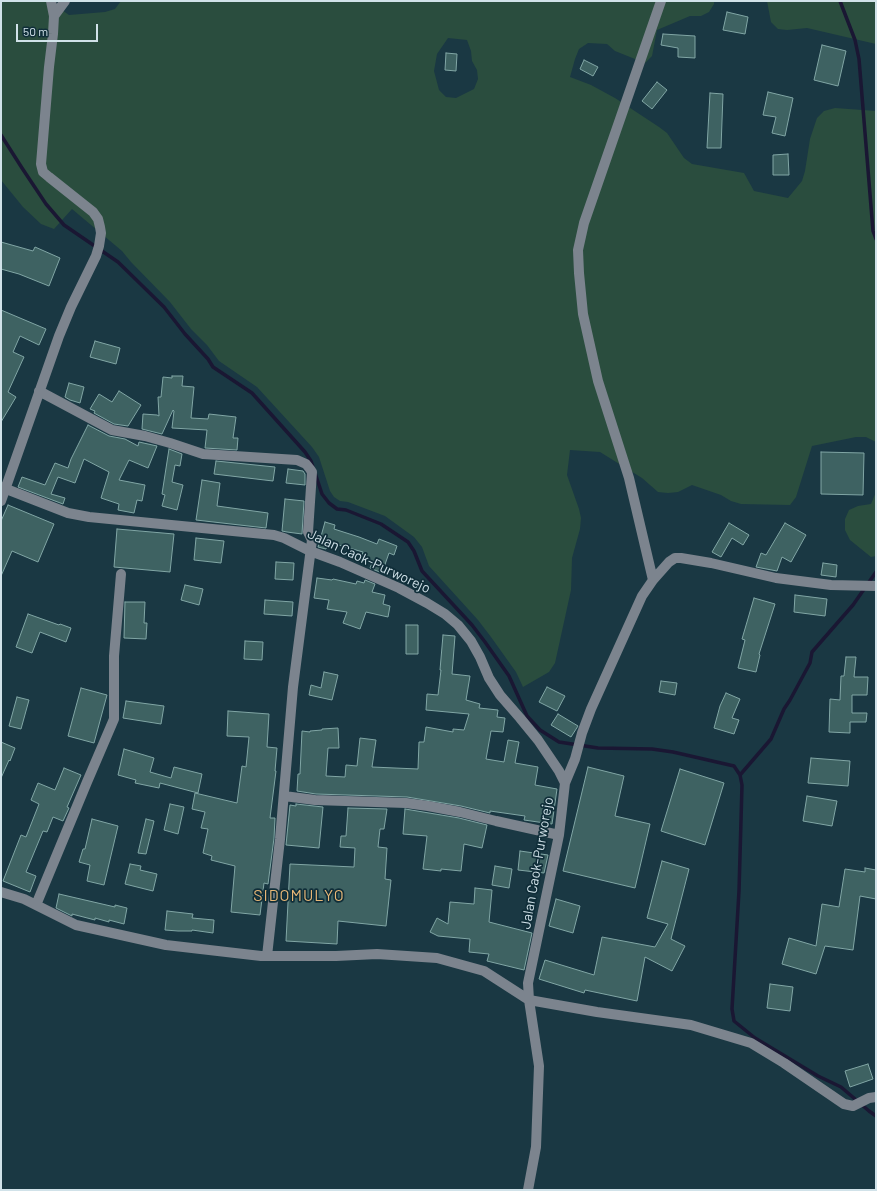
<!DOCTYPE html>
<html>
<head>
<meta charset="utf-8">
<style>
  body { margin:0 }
  #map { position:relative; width:877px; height:1191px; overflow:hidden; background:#1a3843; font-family:Barlow,sans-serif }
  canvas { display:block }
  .frame { position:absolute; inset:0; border:2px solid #d1e2e9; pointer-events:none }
  .scale { position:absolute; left:16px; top:24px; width:82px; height:18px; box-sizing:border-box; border:2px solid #d1e2e9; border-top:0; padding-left:5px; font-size:12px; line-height:14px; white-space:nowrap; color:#d1e2e9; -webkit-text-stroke:3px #102e39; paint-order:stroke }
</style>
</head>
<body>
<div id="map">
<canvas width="877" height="1191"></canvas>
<div class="frame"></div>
<div class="scale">50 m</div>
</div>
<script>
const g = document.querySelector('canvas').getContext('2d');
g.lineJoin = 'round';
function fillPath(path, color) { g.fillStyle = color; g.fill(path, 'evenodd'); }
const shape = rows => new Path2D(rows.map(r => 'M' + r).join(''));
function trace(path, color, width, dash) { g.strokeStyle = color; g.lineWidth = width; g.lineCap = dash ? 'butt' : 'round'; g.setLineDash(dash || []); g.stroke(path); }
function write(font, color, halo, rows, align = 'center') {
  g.font = font + ' Barlow,sans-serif'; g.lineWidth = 3.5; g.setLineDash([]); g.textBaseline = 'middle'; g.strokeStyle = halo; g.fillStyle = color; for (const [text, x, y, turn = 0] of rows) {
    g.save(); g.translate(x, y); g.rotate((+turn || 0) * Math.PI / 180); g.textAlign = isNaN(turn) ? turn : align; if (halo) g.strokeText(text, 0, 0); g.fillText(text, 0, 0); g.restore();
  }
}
const green = shape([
  [1,1,49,1,69,15,105,12,115,9,121,1,714,1,714,4,709,12,701,16,690,16,657,30,652,56,645,63,615,51,607,44,588,43,579,49,575,59,570,77,591,85,615,98,659,127,667,133,684,158,692,164,744,173,754,191,788,198,802,181,805,171,810,139,817,118,824,111,835,108,876,111,876,442,866,437,856,437,812,446,796,497,790,505,741,504,731,501,721,495,692,485,678,492,668,493,658,492,642,478,600,452,570,450,567,475,579,509,581,518,580,529,572,558,571,590,555,663,549,672,523,687,516,672,491,637,478,620,429,566,422,547,414,537,385,516,348,502,340,501,334,497,330,491,319,457,312,447,257,387,219,361,207,345,191,329,170,302,131,262,122,251,72,209,54,229,41,224,23,207,1,180],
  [448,38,467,40,471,51,472,61,477,70,478,79,474,89,456,98,446,97,439,90,434,71,437,54],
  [767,1,876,1,876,44,807,28,787,30,778,29,771,22],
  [876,492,876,556,871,557,850,540,845,530,845,519,849,510,858,506,871,504]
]);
const stream = shape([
  [840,1,855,40,859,59,873,231,876,239],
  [1,135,22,168,46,204,64,225,118,262,164,307,185,334,208,359,213,367,252,393,305,452,311,461,322,494,329,503,337,509,346,510,381,524,408,542,414,551,422,571,472,625,485,642,509,676,527,716,540,730,559,742,598,748,652,749,673,752,734,766,740,775,742,785,739,891,732,1009,734,1021,755,1038,818,1076,841,1087,869,1111,876,1116],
  [740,775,771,739,784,709,790,700,810,663,812,652,853,605,876,572]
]);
const building = shape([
  [727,12,748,17,745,34,723,30,727,12],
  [663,34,695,36,695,58,678,57,678,48,661,45,663,34],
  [822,45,846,51,838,86,814,80,822,45],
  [446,53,457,54,456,71,445,70,446,53],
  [584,60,598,67,593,76,580,69,584,60],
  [657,82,667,90,652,109,642,101,657,82],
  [768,92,793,98,785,136,772,133,776,117,763,115,768,92],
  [710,93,723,94,721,148,707,148,710,93],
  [788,154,789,175,773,175,773,155,788,154],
  [1,242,33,251,35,247,60,258,49,286,19,274,1,269,1,242],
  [1,310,46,329,39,345,20,336,13,352,24,357,8,392,16,397,1,422,1,310],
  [95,341,120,348,116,364,90,357,95,341],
  [172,376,183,376,182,386,194,387,191,418,208,419,209,414,236,417,233,438,238,438,237,450,205,448,207,430,172,428,174,411,173,410,162,434,142,429,143,414,157,415,159,416,158,397,161,397,163,377,172,378,172,376],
  [69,383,84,387,80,403,70,400,65,397,69,383],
  [119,391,141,405,128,426,114,424,94,413,95,411,90,409,99,394,112,402,119,391],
  [88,425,109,436,125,439,138,446,139,442,157,446,148,468,129,460,119,480,145,485,142,501,137,500,134,513,118,510,119,504,101,498,109,472,84,459,75,483,58,477,51,494,65,498,63,504,18,487,22,477,45,485,55,463,68,468,71,459,88,425],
  [169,449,182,454,180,466,175,465,172,482,183,485,177,510,162,506,165,495,162,494,169,449],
  [821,452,864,453,863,495,821,494,821,452],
  [216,461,275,467,273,481,214,474,216,461],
  [288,469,303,471,305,474,305,485,286,483,288,469],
  [202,480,220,483,217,506,268,513,266,528,196,520,202,480],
  [285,499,304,501,302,534,287,532,282,531,285,499],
  [8,505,54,524,38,562,12,551,1,576,1,521,8,505],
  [325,522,335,525,334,529,359,537,377,544,379,539,397,546,394,555,389,553,382,573,370,568,372,563,361,558,363,552,328,542,326,549,318,547,325,522],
  [729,523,749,535,743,545,732,538,721,557,712,552,729,523],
  [785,523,806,535,791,562,782,557,777,571,756,567,761,553,766,555,785,523],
  [117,529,174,534,170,572,114,567,117,529],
  [196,538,224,541,221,563,194,560,196,538],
  [276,562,294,563,293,580,275,579,276,562],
  [823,563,837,565,836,577,821,575,823,563],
  [317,578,332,580,333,579,356,584,357,581,364,583,365,580,375,584,372,592,385,595,383,604,390,606,388,617,366,612,360,629,343,623,347,612,327,609,329,600,314,598,317,578],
  [185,585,203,589,199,605,181,600,185,585],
  [795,595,827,599,825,616,794,612,795,595],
  [754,598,775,604,759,654,760,655,756,672,738,668,745,640,742,639,754,598],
  [265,600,293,602,292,616,264,614,265,600],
  [125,602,145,602,144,623,147,623,146,639,124,638,125,602],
  [28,614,59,625,60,624,71,628,66,642,40,632,32,653,16,647,28,614],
  [406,625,418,625,418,654,406,654,406,625],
  [443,635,455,636,452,674,470,676,466,700,480,704,479,708,498,710,497,717,505,718,503,732,491,731,486,759,504,762,508,740,519,742,515,763,538,767,535,785,557,789,552,824,524,820,525,816,490,811,490,813,461,806,407,797,316,794,297,791,298,774,300,774,302,731,310,732,310,731,322,730,322,729,338,728,339,748,328,748,326,776,345,777,346,765,357,766,360,738,376,740,372,767,418,769,419,742,424,742,426,727,453,732,453,729,464,730,469,714,426,710,427,694,438,695,441,670,440,670,443,635],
  [245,641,263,642,262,660,244,659,245,641],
  [846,657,856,657,854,677,868,677,867,695,852,695,852,713,867,713,866,722,850,722,850,733,829,732,830,699,840,700,841,676,844,676,846,657],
  [324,672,338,675,332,700,309,695,311,685,321,688,324,672],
  [661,681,677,683,675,695,659,692,661,681],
  [547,687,565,696,557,711,539,702,547,687],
  [81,688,107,695,94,743,68,736,81,688],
  [726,693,740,699,732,718,739,720,734,734,714,728,720,706,726,693],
  [17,697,29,700,21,729,9,726,17,697],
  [126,701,164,706,161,724,123,718,126,701],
  [228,711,269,714,267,747,277,748,275,771,276,771,270,818,275,818,274,838,268,884,264,883,260,915,231,912,235,866,211,860,212,856,203,853,208,829,201,828,205,812,192,809,195,793,237,803,242,766,246,767,249,737,227,736,228,711],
  [558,714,578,726,571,737,551,725,558,714],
  [1,742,15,748,10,761,9,760,1,778,1,742],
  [124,749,154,758,150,772,171,778,174,767,202,774,198,793,160,783,159,788,135,783,136,780,118,775,124,749],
  [811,758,850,761,848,786,808,783,811,758],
  [588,767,624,776,615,816,650,824,635,888,563,871,588,767],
  [64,768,81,775,67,807,69,808,63,821,53,817,47,832,43,831,26,872,36,876,30,892,3,881,21,835,26,837,39,804,31,800,38,783,55,790,64,768],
  [680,769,724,783,705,845,661,831,680,769],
  [807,796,837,801,832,826,803,821,807,796],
  [170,804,184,807,178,834,164,830,170,804],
  [296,804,323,807,319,848,286,845,290,805,296,806,296,804],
  [348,808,387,809,384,829,380,829,378,847,387,848,385,879,391,880,386,926,338,921,337,944,286,941,290,864,354,867,355,848,340,847,341,836,346,836,348,808],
  [405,809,459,818,487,825,482,848,464,844,461,871,441,869,441,871,423,869,427,836,403,834,405,809],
  [92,819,118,826,104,885,87,881,90,865,79,862,83,849,85,849,92,819],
  [146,819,154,821,146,854,138,853,146,819],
  [520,851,548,855,544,873,518,870,520,851],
  [662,861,689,869,671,939,685,946,672,971,645,957,637,1001,585,990,584,993,539,979,545,960,594,975,602,937,655,947,668,924,647,918,662,861],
  [130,864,141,866,140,870,157,874,153,891,125,884,130,864],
  [495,866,512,869,509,888,492,885,495,866],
  [865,868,876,870,876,899,860,896,853,950,825,946,816,974,782,964,789,938,816,946,822,904,839,907,845,869,865,872,865,868],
  [475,888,492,890,489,922,532,933,524,970,487,961,489,954,469,952,470,939,438,936,430,932,437,918,448,924,450,902,474,904,475,888],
  [59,894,115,907,115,905,127,908,124,924,109,920,109,922,95,918,95,920,72,914,72,916,56,908,59,894],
  [556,899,580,906,573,933,549,926,556,899],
  [167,911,193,914,192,918,214,920,213,933,192,930,192,931,178,931,165,930,167,911],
  [770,984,793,987,790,1011,767,1008,770,984],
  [868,1064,873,1079,850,1087,845,1071,868,1064]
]);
const minor = shape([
  [54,16,65,1],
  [39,391,112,430,145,436,170,443,203,454,297,460,306,464,310,469,312,472,308,532,312,540,293,687,280,839,267,956],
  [1,487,68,513,89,517,274,535,284,538,310,551,340,562,399,588,427,603,445,614,458,625,471,641,480,657,489,678,500,695,520,718,538,740,559,771,565,783,559,835,528,983,529,1000,539,1066,536,1147,528,1190],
  [1,501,59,336,71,307,96,256,99,246,101,233,100,227,98,219,93,212,49,177,43,172,41,164,49,67,53,34,54,16,51,1],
  [653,580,629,478,598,381,583,314,579,273,578,250,584,223,661,1],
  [565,783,575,759,582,733,591,709,642,596,653,580,669,562,675,558,681,558,711,563,776,578,831,585,876,586],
  [284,796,315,800,406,803,428,806,460,812,496,821,559,835],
  [1,892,24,899,76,925,166,945,261,956,336,956,377,954,437,958,484,971,529,1000,597,1012,691,1025,751,1043,784,1063,844,1104,853,1106,869,1098,876,1097],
  [36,905,87,782,114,719,114,656,121,574]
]);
const streetNames = [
  ["Jalan Caok-Purworejo",369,561,25],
  ["Jalan Caok-Purworejo",537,863,-80]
];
const quarterNames = [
  ["SIDOMULYO",299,896]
];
fillPath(green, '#2a4d3e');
trace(stream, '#1a1733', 3.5);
fillPath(building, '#3e6262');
trace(building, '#81a6a5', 1);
trace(minor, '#7c848e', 10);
write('14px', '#d1e2e9', '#102e39', streetNames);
g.letterSpacing = '1px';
write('16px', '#e9b877', '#102e39', quarterNames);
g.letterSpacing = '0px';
</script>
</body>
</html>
